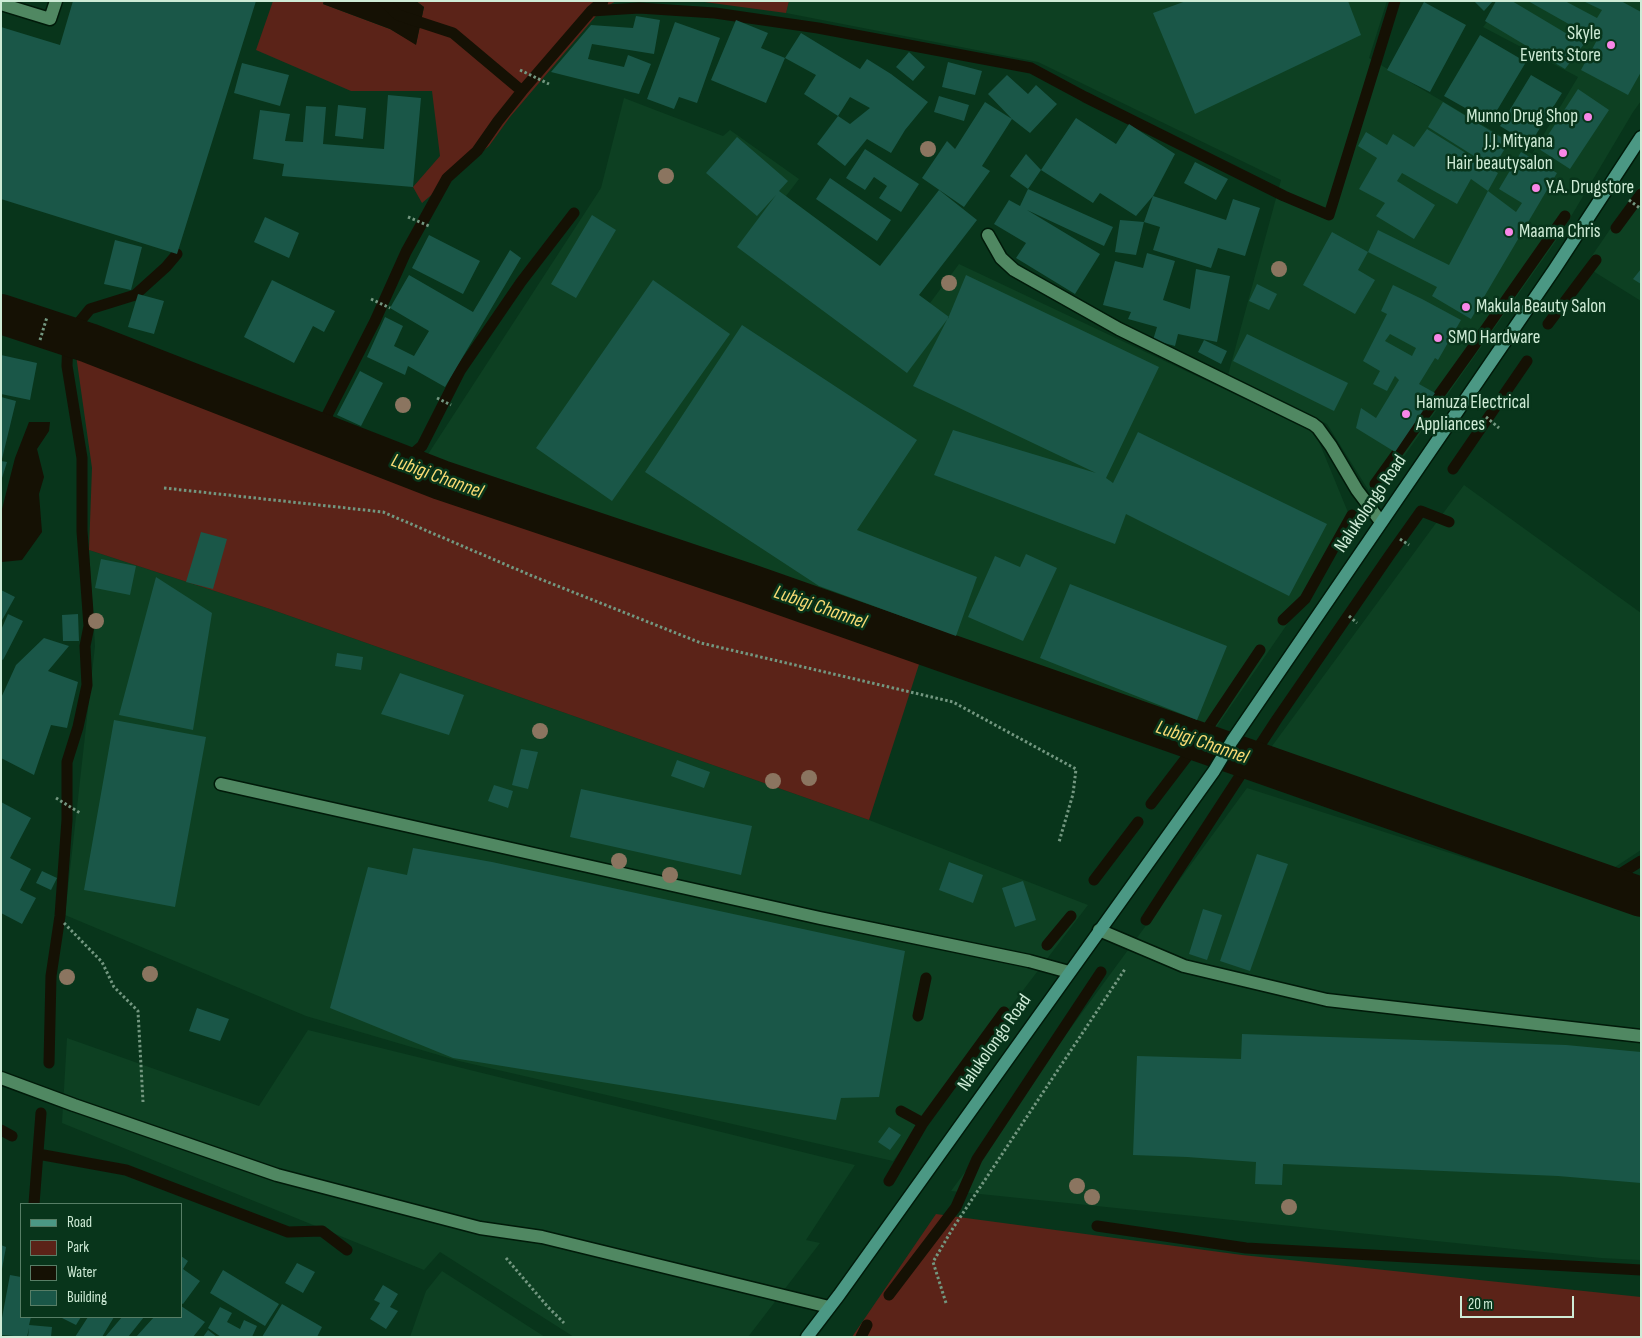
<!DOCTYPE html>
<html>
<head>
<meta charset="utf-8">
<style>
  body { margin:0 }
  #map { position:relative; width:1642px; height:1338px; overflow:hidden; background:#08351b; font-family:"Sofia Sans Condensed",sans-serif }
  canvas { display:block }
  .frame { position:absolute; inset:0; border:2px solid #ceebd6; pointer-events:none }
  .legend { position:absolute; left:20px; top:1203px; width:162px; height:115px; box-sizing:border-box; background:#08351b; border:1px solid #577e66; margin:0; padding:6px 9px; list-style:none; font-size:15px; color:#ceebd6 }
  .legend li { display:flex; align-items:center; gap:10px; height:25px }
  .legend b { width:25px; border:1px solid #577e66 }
  .scale { position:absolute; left:1460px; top:1296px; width:114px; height:22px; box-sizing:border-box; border:2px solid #ceebd6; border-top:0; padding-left:6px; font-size:15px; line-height:18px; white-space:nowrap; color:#ceebd6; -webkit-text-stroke:4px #08351b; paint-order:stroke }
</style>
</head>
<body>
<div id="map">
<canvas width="1642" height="1338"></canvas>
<div class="frame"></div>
<ul class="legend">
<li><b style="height:6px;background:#4b9884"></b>Road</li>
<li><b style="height:14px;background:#5b2318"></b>Park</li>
<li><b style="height:14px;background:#151104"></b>Water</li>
<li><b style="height:14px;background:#1a5748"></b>Building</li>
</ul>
<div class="scale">20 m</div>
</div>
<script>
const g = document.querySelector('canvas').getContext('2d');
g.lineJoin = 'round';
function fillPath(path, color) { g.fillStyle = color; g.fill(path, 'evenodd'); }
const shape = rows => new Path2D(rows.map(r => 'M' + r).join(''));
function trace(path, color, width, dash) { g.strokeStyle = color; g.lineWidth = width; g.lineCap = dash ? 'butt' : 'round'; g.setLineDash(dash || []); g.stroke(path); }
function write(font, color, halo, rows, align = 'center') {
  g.font = font + ' "Sofia Sans Condensed",sans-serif'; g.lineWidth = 5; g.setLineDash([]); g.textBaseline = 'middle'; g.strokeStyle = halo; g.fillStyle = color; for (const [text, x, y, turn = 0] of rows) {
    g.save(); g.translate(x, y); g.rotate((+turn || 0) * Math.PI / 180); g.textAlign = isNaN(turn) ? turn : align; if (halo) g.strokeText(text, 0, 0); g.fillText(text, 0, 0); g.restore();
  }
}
const built = shape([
  [789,1,1387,1,1369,58,1532,154,1578,77,1483,27,1503,1,1641,1,1641,101,1633,112,1560,235,1374,499,1327,424,1228,375,1281,180,1038,62,786,13],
  [624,98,723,136,730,130,799,179,786,196,930,303,959,264,1315,432,1354,527,1211,735,421,465,601,188],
  [1641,184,1641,301,1585,266],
  [1464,485,1641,613,1641,850,1603,875,1264,757],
  [89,550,270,609,869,820,1088,905,893,1161,459,1061,306,1016,65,915,95,646],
  [1247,788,1606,903,1641,916,1641,1260,1601,1258,951,1191],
  [308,1030,855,1165,806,1240,820,1243,748,1337,574,1337,440,1252,424,1270,62,1123,67,1038,259,1106],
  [442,1271,545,1337,410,1337,426,1291]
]);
const green = shape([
  [273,1,324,1,323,4,390,29,416,44,424,7,416,1,616,1,601,10,510,117,489,146,422,203,413,187,440,156,432,91,351,91,256,50],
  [697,1,789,1,786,13],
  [76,355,332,453,922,655,869,820,270,609,89,550,92,468],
  [936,1214,1242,1255,1641,1297,1641,1337,852,1337]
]);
const water = shape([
  [324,1,416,1,424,7,416,45,390,29,323,4],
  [29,422,50,422,49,431,37,449,44,477,39,494,42,532,22,560,2,562,1,513,15,458]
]);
const stream = shape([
  [384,1,398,15,453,33,522,91],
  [591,11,639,8,715,13,818,28,1031,68,1085,97,1284,196,1329,215,1395,1],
  [1616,228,1641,194],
  [1548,324,1596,260],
  [318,433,375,321,406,252,447,178,477,151,498,121,522,91,591,11,603,1],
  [400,465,422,446,460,371,521,282,574,213],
  [1453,469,1527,361],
  [1375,484,1469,353,1565,216],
  [1283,620,1305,599,1352,515],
  [1151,804,1199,741,1260,650],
  [1094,880,1138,822],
  [1604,884,1641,861],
  [1146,920,1277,719,1389,556,1421,511,1449,522],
  [1047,945,1071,916],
  [918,1016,926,978],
  [49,1063,51,976,60,916,67,820,67,762,78,727,87,685,85,646,89,626,82,531,82,458,67,366,68,336,90,309,135,295,166,267,177,254],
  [901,1111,923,1123,1004,1012],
  [1,1130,12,1136],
  [38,1154,126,1170,288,1232,322,1231,347,1250],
  [889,1181,923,1123],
  [34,1204,41,1113],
  [1097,1226,1246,1248,1641,1270],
  [889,1295,956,1207,977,1159,1101,972],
  [861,1337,867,1325]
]);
const canal = shape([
  [1,314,89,343,441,480,750,584,1641,897]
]);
const building = shape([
  [73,1,256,1,177,254,1,199,1,27,60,45],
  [1186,1,1348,1,1361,35,1195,114,1153,13],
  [1474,1,1493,1,1484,11],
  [1496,1,1512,1,1584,44,1565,69,1485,21],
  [1528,1,1565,1,1597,18,1602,10,1583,1,1621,1,1641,12,1641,72,1628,95,1581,70,1597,40],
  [1424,2,1466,25,1430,92,1387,70],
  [636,16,660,20,654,54,592,44,588,59,624,67,628,55,651,64,639,94,551,72,591,25,633,28],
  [736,20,768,33,761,48,785,58,766,103,711,80],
  [675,22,720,38,697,103,679,97,674,109,647,99],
  [801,33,860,69,867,59,891,74,928,102,905,130,891,153,867,139,845,166,817,144,838,116,804,94,816,75,785,58],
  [850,97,870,108,850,124,838,116],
  [1480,35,1526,62,1490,122,1444,96],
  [909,52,925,67,913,81,896,67],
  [948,62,982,71,975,95,942,87],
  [242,63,289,75,280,106,234,93],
  [1007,75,1028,94,1036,85,1057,104,1030,133,1012,119,982,166,990,171,964,207,922,178,947,141,955,149,985,102,1012,119,988,94],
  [1531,75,1562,93,1530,144,1500,126],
  [1578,89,1609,110,1570,169,1539,149],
  [388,95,421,98,413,187,282,176,284,164,253,159,260,110,290,114,285,141,303,142,306,106,326,107,323,144,384,149],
  [939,96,969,105,964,121,934,112],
  [1443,102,1509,142,1493,168,1428,127],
  [338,105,366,108,363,139,335,136],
  [1076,118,1116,144,1129,124,1175,154,1153,196,1136,216,1100,193,1093,203,1041,170],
  [1427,129,1498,173,1488,191,1471,179,1457,204,1402,173,1397,181,1435,205,1414,239,1376,216,1385,203,1359,189,1377,158,1358,146,1366,132,1387,145,1393,134,1414,147],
  [737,137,788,181,779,191,880,266,939,190,977,220,919,295,949,317,907,373,737,247,776,195,757,216,706,173],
  [865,149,919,184,901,212,879,198,887,186,874,177,865,190,846,178],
  [1521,152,1557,173,1471,319,1432,296,1437,287,1368,252,1358,270,1375,280,1355,314,1303,285,1332,232,1368,252,1378,230,1449,265,1488,191,1516,212,1522,203,1499,189],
  [1026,154,1041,170,1028,189,1113,227,1104,246,1027,210,1100,254,1075,294,1016,258,1026,243,994,224,1009,200,1020,206,1028,189,1010,176],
  [1195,162,1228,179,1216,200,1184,183],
  [830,178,891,220,877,241,816,199],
  [1153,196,1226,220,1233,199,1260,208,1245,256,1218,248,1211,268,1153,250,1160,227,1144,222],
  [592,215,616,230,576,298,551,284],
  [265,217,299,233,289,258,254,242],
  [1120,220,1144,222,1136,255,1115,252],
  [429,235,480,261,463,294,412,268],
  [115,240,142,247,131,290,104,284],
  [510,250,521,258,445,387,408,366,405,375,367,357,385,317,403,326,394,346,414,356,429,331,390,308,409,275,473,312],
  [1147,253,1175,261,1163,300,1190,309,1196,269,1230,276,1217,342,1178,334,1175,346,1153,340,1157,327,1128,319,1131,312,1103,305,1115,261,1143,268],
  [1641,269,1641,284,1633,279],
  [966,275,1159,367,1106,478,1113,483,1138,432,1327,524,1289,596,1126,514,1115,544,934,475,953,430,1096,473,913,386,949,316],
  [272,280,335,311,324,332,313,326,294,363,244,337],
  [653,280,730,334,612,501,536,448],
  [1257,284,1277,294,1269,310,1249,301],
  [1393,285,1422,299,1461,320,1438,360,1435,358,1419,384,1435,393,1395,452,1356,428,1361,408,1376,418,1399,380,1395,376,1387,391,1373,384,1380,371,1363,361,1387,314,1381,311],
  [1390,334,1416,348,1412,356,1385,341],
  [138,294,164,301,154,334,128,327],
  [742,325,917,440,857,530,977,577,956,636,819,586,645,472],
  [1247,334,1348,383,1334,411,1233,361],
  [1204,340,1227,351,1221,364,1198,352],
  [1,355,37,363,30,400,1,394],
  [360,371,383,383,361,426,337,415],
  [1,397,16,401,2,459,1,458],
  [1,461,7,462,2,478,1,478],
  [201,532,227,539,213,589,186,582],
  [1026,554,1057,568,1023,641,968,617,995,556,1020,567],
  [101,559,136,566,130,595,95,588],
  [156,577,212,613,193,730,119,715],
  [1070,584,1227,646,1197,720,1040,658],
  [1,590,15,597,1,622],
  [8,614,23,621,3,660,1,659,1,630],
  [78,614,79,641,63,641,62,615],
  [44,638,69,646,48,671,78,682,67,728,51,725,34,775,1,758,1,698,16,665],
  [337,653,363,657,361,670,335,666],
  [400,673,464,695,449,735,381,714],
  [114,720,206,737,175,907,84,890],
  [521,749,538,752,528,789,512,785],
  [677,760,710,772,704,788,671,776],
  [494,785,513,791,508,808,488,801],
  [581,789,752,826,741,875,570,837],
  [1,802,31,818,10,858,31,869,20,890,36,898,22,924,1,913],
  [413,848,492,862,905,951,879,1097,841,1098,836,1120,453,1058,330,1008,368,867,407,875],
  [1257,854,1288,864,1250,971,1220,961],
  [949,862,983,875,973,903,939,890],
  [42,871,57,878,51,890,36,883],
  [1023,881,1036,920,1015,927,1002,888],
  [1203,909,1222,915,1207,960,1189,954],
  [197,1008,229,1019,220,1041,189,1031],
  [1242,1034,1566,1045,1641,1052,1641,1183,1558,1176,1283,1164,1282,1185,1255,1184,1256,1162,1187,1157,1133,1155,1137,1056,1241,1059],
  [889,1127,901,1135,890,1150,878,1142],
  [1,1245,6,1247,2,1269,1,1269],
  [181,1256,188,1261,183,1269,200,1281,183,1304,181,1303],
  [297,1263,315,1272,303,1293,285,1283],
  [223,1270,279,1304,265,1326,210,1293],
  [10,1275,21,1277,21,1317,31,1317,29,1325,52,1327,51,1337,28,1337,29,1328,27,1337,1,1335,1,1323],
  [383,1285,398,1294,390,1307,398,1311,386,1329,370,1319,380,1303,374,1300],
  [282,1304,322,1327,317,1337,262,1337],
  [181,1306,205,1322,193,1337,136,1337,154,1317,181,1317],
  [220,1307,232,1313,227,1322,240,1329,244,1320,257,1326,252,1337,221,1337,208,1328],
  [60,1317,81,1317,76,1325],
  [88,1317,114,1317,102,1337,75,1337],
  [122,1317,144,1317,128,1337,105,1337],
  [208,1330,217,1337,203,1337]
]);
const path = shape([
  [520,70,549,84],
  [1629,200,1641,209],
  [408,217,429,226],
  [371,299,390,308],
  [40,340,47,317],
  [437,398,451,405],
  [1486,417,1499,428],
  [164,488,383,512,530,575,701,643,953,702,1076,769,1073,794,1059,842],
  [1400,539,1409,545],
  [1349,616,1357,623],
  [56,798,80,813],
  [64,923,102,962,114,987,138,1011,143,1102],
  [506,1258,548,1307,564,1323],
  [946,1303,933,1262,953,1228,1125,969]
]);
const lane = shape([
  [1,4,50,19,56,1],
  [221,784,820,918,1029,961,1069,972],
  [1099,930,1184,966,1327,1000,1641,1036]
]);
const street = shape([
  [988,235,1001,258,1014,270,1119,329,1313,424,1318,428,1331,446,1357,490,1381,522],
  [1,1078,74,1105,277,1175,480,1228,542,1237,829,1307]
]);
const secondary = shape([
  [807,1337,839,1295,1214,771,1232,741,1554,270,1641,137]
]);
const trees = [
  [928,149],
  [666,176],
  [1279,269],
  [949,283],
  [403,405],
  [96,621],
  [540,731],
  [809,778],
  [773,781],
  [619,861],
  [670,875],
  [150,974],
  [67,977],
  [1077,1186],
  [1092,1197],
  [1289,1207]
];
const markers = [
  [1611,45,5,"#f987e8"],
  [1588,117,5,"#f987e8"],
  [1563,153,5,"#f987e8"],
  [1536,188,5,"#f987e8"],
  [1509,232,5,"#f987e8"],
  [1466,307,5,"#f987e8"],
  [1438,338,5,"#f987e8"],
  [1406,414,5,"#f987e8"]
];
const poiNames = [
  ["Skyle",1601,34,"right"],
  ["Events Store",1601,56,"right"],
  ["Munno Drug Shop",1578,117,"right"],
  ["J.J. Mityana",1553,142,"right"],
  ["Hair beautysalon",1553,164,"right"],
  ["Y.A. Drugstore",1546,188],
  ["Maama Chris",1519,232],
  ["Makula Beauty Salon",1476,307],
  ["SMO Hardware",1448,338],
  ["Hamuza Electrical",1416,403],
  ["Appliances",1416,425]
];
const streetNames = [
  ["Nalukolongo Road",1371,504,-56],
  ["Nalukolongo Road",995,1043,-55]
];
const waterNames = [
  ["Lubigi Channel",437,477,20],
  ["Lubigi Channel",820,608,19],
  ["Lubigi Channel",1202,743,19]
];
fillPath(built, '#0d4022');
fillPath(green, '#5b2318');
fillPath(water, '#151104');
trace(stream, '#151104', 11);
trace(canal, '#151104', 40);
fillPath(building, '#1a5748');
trace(lane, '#001a09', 15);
trace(street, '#001a09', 15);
trace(secondary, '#001a09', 15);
trace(path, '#739780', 3, [2.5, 2.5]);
trace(lane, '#508862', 12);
trace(street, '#508862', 12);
trace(secondary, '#4b9884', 12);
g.fillStyle = '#8b7560';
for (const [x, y] of trees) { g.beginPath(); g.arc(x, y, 8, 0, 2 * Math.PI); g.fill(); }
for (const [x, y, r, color] of markers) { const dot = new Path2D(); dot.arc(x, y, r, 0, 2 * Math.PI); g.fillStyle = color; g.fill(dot); trace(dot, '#08351b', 2); }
write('19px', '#ceebd6', '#08351b', poiNames, 'left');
write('19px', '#ceebd6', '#08351b', streetNames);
write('italic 20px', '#f9db74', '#08351b', waterNames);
</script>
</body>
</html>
